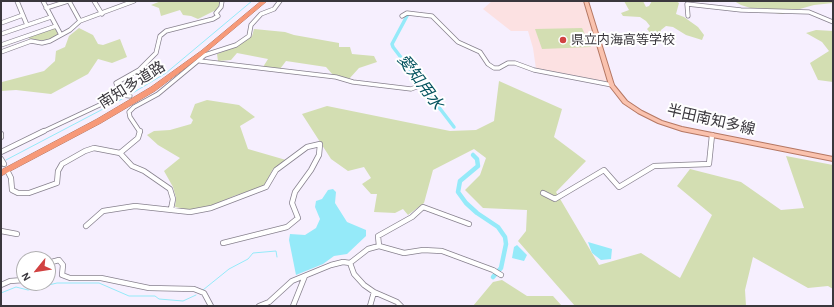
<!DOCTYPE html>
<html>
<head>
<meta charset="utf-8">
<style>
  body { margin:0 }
  #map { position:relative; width:834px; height:307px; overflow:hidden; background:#f6effe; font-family:"Alegreya Sans",sans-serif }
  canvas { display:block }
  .frame { position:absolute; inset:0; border:2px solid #3a373d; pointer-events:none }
  .north { position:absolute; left:16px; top:251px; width:40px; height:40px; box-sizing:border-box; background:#fff; border:1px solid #b0afb1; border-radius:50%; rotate:240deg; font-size:11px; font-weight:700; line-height:16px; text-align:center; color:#3a373d }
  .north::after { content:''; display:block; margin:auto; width:14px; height:18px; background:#d14242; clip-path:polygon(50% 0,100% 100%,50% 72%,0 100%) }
</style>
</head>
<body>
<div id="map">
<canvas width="834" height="307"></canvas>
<div class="frame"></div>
<div class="north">N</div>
</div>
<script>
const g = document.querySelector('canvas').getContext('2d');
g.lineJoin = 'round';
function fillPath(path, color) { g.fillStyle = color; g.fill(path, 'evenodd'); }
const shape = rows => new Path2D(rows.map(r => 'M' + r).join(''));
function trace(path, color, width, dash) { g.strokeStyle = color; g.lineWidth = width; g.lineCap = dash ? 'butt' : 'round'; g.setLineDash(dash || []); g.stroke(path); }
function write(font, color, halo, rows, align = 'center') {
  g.font = font + ' "Alegreya Sans","Noto Sans JP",sans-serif'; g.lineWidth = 4; g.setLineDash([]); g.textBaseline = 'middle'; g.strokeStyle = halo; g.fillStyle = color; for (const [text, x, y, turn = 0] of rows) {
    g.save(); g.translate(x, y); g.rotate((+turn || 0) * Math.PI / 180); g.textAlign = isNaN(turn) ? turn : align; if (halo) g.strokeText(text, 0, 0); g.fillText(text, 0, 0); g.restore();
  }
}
const education = shape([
  [492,1,583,1,608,82,536,69,533,48,528,31,511,31,483,9]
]);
const green = shape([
  [161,1,218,1,221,3,216,10,198,19,191,16,183,15,180,10,161,16,159,8,151,5],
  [624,1,643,1,646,7,649,6,652,1,676,1,679,3,676,14,684,17,698,27,704,35,702,40,686,35,673,27,666,26,661,30,660,38,651,34,647,29,650,26,646,21,640,17,623,16,621,13,629,10],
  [734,1,833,1,833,3,814,5,782,14,760,11,741,5],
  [55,28,59,36,49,40,30,40,28,36],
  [79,28,93,35,98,44,103,45,120,39,127,57,112,63,98,59,88,74,51,94,16,90,1,91,1,81,2,82,44,71,55,61,56,51,65,47,69,36],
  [582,28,591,47,542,49,535,29],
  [254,29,285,32,294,35,339,43,339,47,350,47,352,54,374,56,377,62,359,68,349,79,333,75,326,67,286,61,280,69,263,67,268,59,237,53,231,60,218,61,217,54,237,46,252,36],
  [816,30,833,31,833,82,818,80,810,63,829,51,822,42,806,33],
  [499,81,562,109,554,137,586,161,556,192,599,265,641,253,680,278,712,215,677,186,690,169,741,182,781,210,804,208,786,156,833,165,833,289,828,286,808,288,753,257,745,290,746,306,575,306,518,241,526,231,527,210,483,208,465,190,480,175,486,158,474,149,433,170,424,203,408,215,403,209,395,213,374,212,377,194,371,194,362,184,371,178,364,167,348,171,331,159,302,114,327,106,450,131,476,130,494,121],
  [207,100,239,105,255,117,240,126,248,149,286,160,273,169,264,186,234,196,211,206,190,210,175,207,176,198,173,187,164,171,180,158,158,145,147,135,154,131,170,130,191,124,193,120,190,117,195,104],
  [502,280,527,296,553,296,562,306,473,306,493,282]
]);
const water = shape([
  [333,189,336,192,335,203,347,222,366,230,366,236,347,254,334,256,323,264,296,275,289,240,290,234,305,235,316,228,320,219,315,207,316,201,322,199,328,190],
  [588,242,612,249,611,259,601,260,592,253],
  [517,245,527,255,524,261,512,258,514,247]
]);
const stream = shape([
  [131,94,166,73,252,1],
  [6,160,124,98],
  [203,290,229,269,248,259,253,253,276,251,277,257],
  [1,293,16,287,28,290,57,283,99,283,129,296,155,296,159,299,183,301,196,295]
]);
const canalFar1 = shape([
  [408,14,392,44,393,47,454,127]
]);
const canal = shape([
  [473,155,477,159,478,166,460,181,458,192,466,203,477,213,498,227,505,237,506,244,501,268,493,277]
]);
const minorFar1 = shape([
  [17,1,27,25],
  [43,1,61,35],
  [69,1,80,21],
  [94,1,102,14],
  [46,8,68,1],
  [402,16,407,13,432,16,458,42,480,52,488,64,494,68,499,68,508,63,515,63,534,70,612,85],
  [688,16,687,4,741,10,809,12,833,22],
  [1,23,23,15],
  [1,34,51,17],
  [1,45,56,26],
  [1,52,31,41,42,43,50,41,70,30,80,21,134,1],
  [200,61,336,77,353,82,411,89,419,86],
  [130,96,121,95,116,83,139,70,156,53,160,36,166,31,213,19,218,16,216,13,221,7,222,1],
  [42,132,121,95],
  [140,132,130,117,129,112,134,107,158,94,205,55,236,45,249,36,251,25,261,14,274,9,280,1]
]);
const minor = shape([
  [1,134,1,137],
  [1,152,44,131],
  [120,153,138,138,140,131],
  [1,159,4,164],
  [8,172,11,178,12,190,18,193,29,193,57,183,58,171,62,164,85,151,94,148,120,153,132,166,144,171,170,189,173,199,171,209],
  [543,193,555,199,604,170,619,187,654,166,709,164,712,135],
  [86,226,103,211,135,206,190,212,211,208,266,187,276,170,307,147,320,144,319,155,311,170,295,192,292,203,298,218,287,227,223,243],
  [1,231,17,234],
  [379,246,378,236,412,217,423,207,469,224],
  [48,263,59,260,63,265,62,275,70,278,101,278,149,288,194,289,204,293,211,306],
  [350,263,354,274,364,285,374,292,397,302,401,306],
  [1,285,10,281,24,280],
  [259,306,269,302,292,281,331,265,343,262,350,263,368,249,379,246,404,253,423,250,442,251,493,270,501,275],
  [293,306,305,276],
  [370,306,374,292]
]);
const primary = shape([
  [584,1,588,1,614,85,627,101,642,111,662,121,682,127,833,157,833,161,682,131,658,123,638,113,623,103,609,85,584,1]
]);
const motorway = shape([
  [261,1,267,1,205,53,155,91,101,123,1,176,1,170,97,119,151,87,201,51,261,1]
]);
const markers = [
  [563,40,4,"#d14242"]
];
const farPoinames = [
  ["県立内海高等学校",571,40]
];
const streetNames = [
  ["南知多道路",132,85,-32],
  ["半田南知多線",711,120,13]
];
const waterNames = [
  ["愛知用水",420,82,53]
];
fillPath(education, '#fce1e2');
fillPath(green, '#d3deb2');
fillPath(water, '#95eaf9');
trace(stream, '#95eaf9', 1);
trace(canalFar1, '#95eaf9', 3.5);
trace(canal, '#95eaf9', 4.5);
trace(minorFar1, '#87818e', 5);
trace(minor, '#87818e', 6);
trace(primary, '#b57763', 2);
trace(motorway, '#b57763', 1);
trace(minorFar1, '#fff', 3.5);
trace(minor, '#fff', 4.5);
fillPath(primary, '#fac2ae');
fillPath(motorway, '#f79978');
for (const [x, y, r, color] of markers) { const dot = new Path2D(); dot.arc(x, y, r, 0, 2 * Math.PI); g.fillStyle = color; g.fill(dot); trace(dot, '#fff', 1.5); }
write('13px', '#3a373d', '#fff', farPoinames, 'left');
write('15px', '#3a373d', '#fff', streetNames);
write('italic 16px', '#06545f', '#fff', waterNames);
</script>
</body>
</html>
